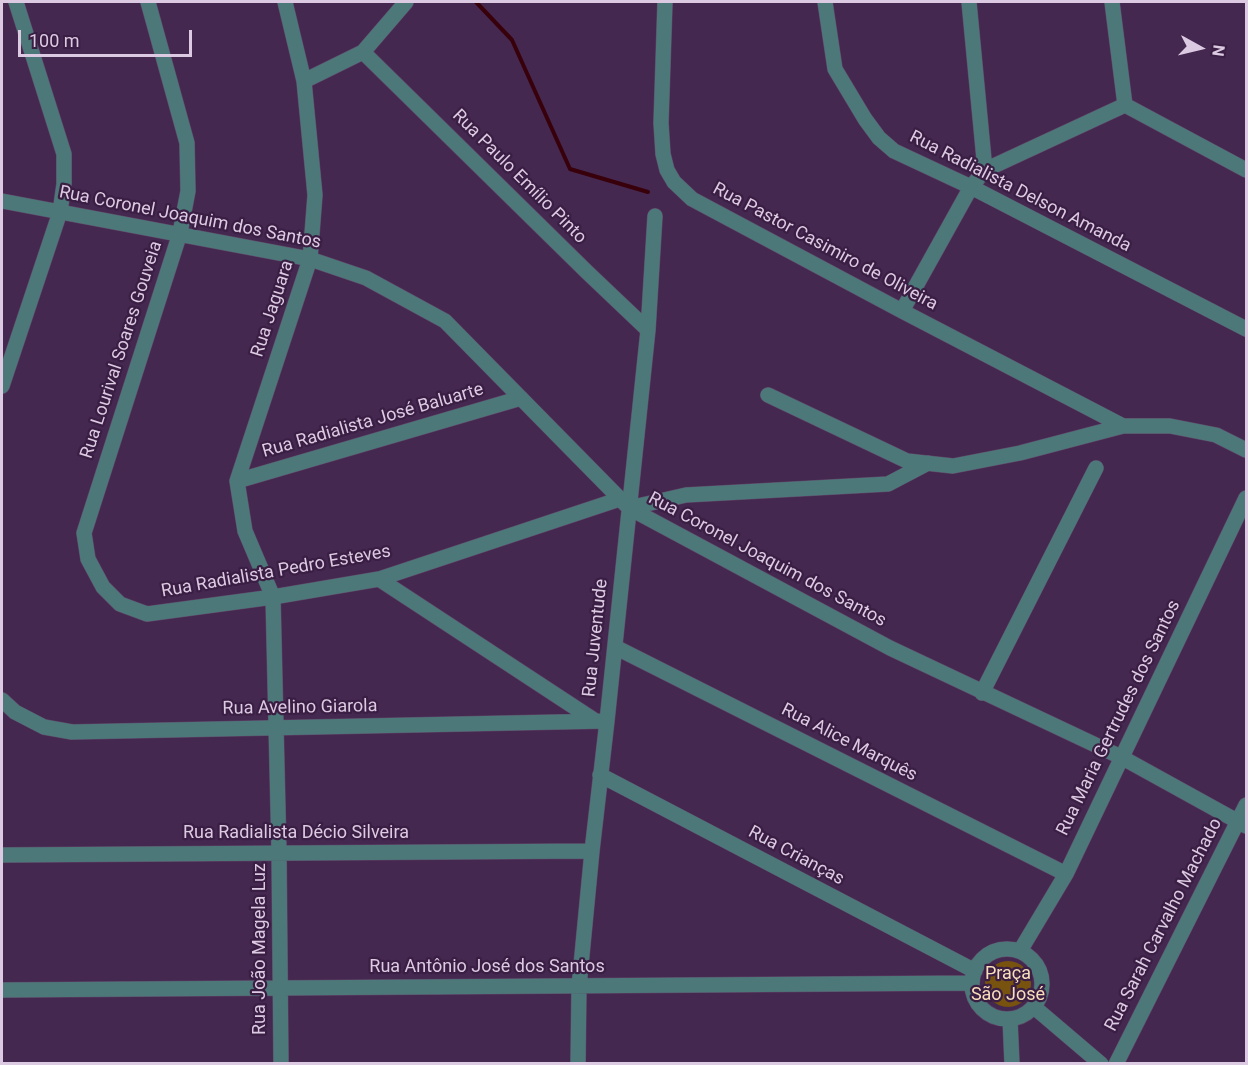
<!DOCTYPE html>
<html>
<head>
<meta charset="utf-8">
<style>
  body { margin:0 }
  #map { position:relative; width:1248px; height:1065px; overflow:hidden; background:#45284f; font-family:Roboto,sans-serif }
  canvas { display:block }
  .frame { position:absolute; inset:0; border:3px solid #dccae2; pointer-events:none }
  .north { position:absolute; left:1170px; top:18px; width:60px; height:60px; -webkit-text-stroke:4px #3a1e44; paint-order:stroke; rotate:98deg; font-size:16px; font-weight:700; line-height:24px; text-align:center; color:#dccae2 }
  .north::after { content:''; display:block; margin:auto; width:21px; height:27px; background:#dccae2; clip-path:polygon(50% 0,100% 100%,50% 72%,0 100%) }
  .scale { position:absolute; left:18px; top:30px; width:174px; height:27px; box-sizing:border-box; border:3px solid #dccae2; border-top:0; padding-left:8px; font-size:18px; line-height:21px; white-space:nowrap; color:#dccae2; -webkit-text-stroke:4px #3a1e44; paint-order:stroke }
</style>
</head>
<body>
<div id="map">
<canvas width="1248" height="1065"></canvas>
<div class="frame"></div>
<div class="north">N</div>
<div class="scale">100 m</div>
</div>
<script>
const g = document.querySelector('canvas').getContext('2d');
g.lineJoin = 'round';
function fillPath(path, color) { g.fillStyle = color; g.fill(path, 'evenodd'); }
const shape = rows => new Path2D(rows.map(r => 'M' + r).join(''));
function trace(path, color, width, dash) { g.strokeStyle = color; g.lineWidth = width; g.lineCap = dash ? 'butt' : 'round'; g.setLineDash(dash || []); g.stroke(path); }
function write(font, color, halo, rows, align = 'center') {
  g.font = font + ' Roboto,sans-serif'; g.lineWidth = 4.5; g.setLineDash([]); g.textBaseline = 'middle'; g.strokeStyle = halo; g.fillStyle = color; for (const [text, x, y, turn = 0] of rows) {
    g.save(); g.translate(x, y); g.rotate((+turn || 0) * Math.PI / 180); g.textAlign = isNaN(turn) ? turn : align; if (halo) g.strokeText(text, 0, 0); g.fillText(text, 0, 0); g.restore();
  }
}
const green = shape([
  '985 984a23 23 0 1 1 46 0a23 23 0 1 1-46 0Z'
]);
const stream = shape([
  [476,2,512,40,570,169,648,192]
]);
const minor = shape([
  [148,2,187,143,188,191,180,233,84,533,88,559,103,587,120,604,147,614,273,597,379,579,620,499],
  [665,2,661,123,663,154,667,170,674,182,692,199,902,311,1123,426],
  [825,2,835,69,865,119,879,138,894,151,971,187,1246,329],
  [969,2,985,170],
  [1112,2,1125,105],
  [363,52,587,272,648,330],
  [304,81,363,52,406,2],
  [1125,105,1246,170],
  [2,201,310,259,366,278,445,321,629,508,890,648,1121,757,1246,826],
  [902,311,971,187,985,170,1125,105],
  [2,386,60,212,64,184,64,154,16,2],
  [768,395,907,461,953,466,1020,453,1123,426,1170,426,1216,435,1246,450],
  [237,481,521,398],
  [629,508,686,495,888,484,928,463],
  [379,579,594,720],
  [615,647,1066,874],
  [982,693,1096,468],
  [2,700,15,712,44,727,72,732,607,721],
  [600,775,975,971],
  [2,855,592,851],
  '972 984a35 35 0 1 1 70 0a35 35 0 1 1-70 0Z',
  [1020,951,1066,874,1246,498],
  [2,990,972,983],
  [1034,1007,1101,1064],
  [1010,1019,1012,1064],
  [281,1064,279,852,273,597,245,531,237,481,310,259,315,195,304,81,285,2],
  [578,1064,579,986,592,851,607,721,648,330,655,216],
  [1116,1064,1246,805]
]);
const streetNames = [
  ["Rua Paulo Emílio Pinto",519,177,45],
  ["Rua Radialista Delson Amanda",1020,192,27],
  ["Rua Coronel Joaquim dos Santos",190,218,11],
  ["Rua Pastor Casimiro de Oliveira",825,247,28],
  ["Rua Jaguara",273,309,-72],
  ["Rua Lourival Soares Gouveia",122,350,-72],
  ["Rua Radialista José Baluarte",373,421,-16],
  ["Rua Coronel Joaquim dos Santos",767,560,28],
  ["Rua Radialista Pedro Esteves",276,572,-10],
  ["Rua Juventude",596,638,-84],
  ["Rua Avelino Giarola",300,708,-1],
  ["Rua Maria Gertrudes dos Santos",1119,718,-64],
  ["Rua Alice Marquês",849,743,27],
  ["Rua Radialista Décio Silveira",296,833],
  ["Rua Crianças",796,856,28],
  ["Rua Sarah Carvalho Machado",1164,925,-63],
  ["Rua João Magela Luz",260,949,-90],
  ["Rua Antônio José dos Santos",487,967]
];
const parkNames = [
  ["Praça",1008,974],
  ["São José",1008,995]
];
fillPath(green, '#77530f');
trace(stream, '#38000b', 4);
trace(minor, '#604569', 16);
trace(minor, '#4c7879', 15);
write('18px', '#dccae2', '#3a1e44', streetNames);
write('18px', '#f8deba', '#3a1e44', parkNames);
</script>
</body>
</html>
